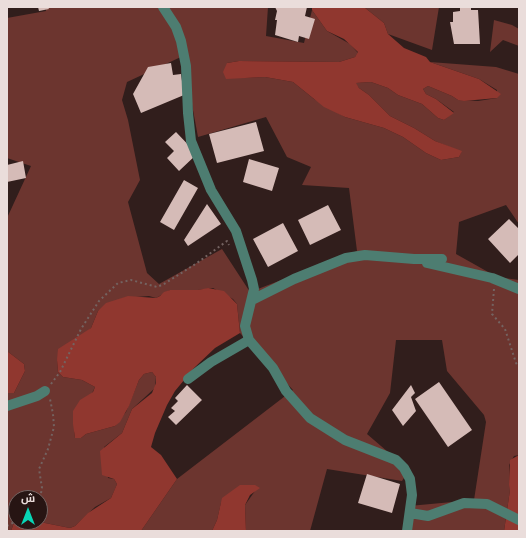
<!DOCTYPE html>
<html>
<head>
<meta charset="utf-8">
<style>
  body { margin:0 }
  #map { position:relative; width:526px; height:538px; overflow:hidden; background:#311e1c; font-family:Roboto,Cairo,sans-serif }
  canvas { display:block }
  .frame { position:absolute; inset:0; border:8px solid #eadddb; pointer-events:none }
  .north { position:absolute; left:8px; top:490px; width:40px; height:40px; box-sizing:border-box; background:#271513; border:1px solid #756563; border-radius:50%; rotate:0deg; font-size:11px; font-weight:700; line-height:16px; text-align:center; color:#eadddb }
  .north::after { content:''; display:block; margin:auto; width:14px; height:18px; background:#08d5b5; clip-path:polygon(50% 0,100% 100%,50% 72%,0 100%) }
</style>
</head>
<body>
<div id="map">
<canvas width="526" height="538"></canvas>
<div class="frame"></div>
<div class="north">ش</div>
</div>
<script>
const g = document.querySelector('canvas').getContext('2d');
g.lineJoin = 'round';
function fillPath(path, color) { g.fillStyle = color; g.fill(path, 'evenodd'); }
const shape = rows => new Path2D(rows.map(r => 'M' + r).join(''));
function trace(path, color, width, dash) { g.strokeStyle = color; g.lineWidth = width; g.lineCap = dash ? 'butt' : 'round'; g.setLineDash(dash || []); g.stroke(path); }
const green = shape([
  [46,7,268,7,266,36,304,43,312,10,327,31,350,44,358,53,355,57,339,62,239,61,227,63,243,78,265,77,293,82,314,99,345,117,384,128,403,137,426,153,441,160,459,157,461,152,435,141,414,128,390,116,369,95,359,88,355,83,371,82,388,88,398,95,422,104,438,118,444,120,454,112,436,99,426,94,423,89,428,86,452,96,458,100,478,101,497,98,497,90,479,79,430,62,496,67,519,74,519,224,506,205,459,222,456,254,497,277,519,280,519,455,514,456,509,465,510,490,504,531,407,531,409,506,474,500,486,422,484,415,447,371,442,340,396,340,390,393,367,434,409,470,402,481,327,469,310,531,246,531,245,505,255,491,247,485,221,503,217,520,212,531,141,531,177,479,293,390,240,333,237,304,233,299,213,288,198,290,170,290,156,298,149,296,123,298,98,311,91,328,57,360,58,372,63,377,82,380,95,387,74,431,75,438,81,438,86,434,115,426,126,412,139,380,144,374,152,372,156,377,155,388,132,409,122,433,104,447,108,478,114,479,117,484,115,489,111,498,95,507,75,526,70,528,40,522,40,498,16,498,16,517,11,531,7,531,7,393,14,393,25,371,24,364,7,351,7,218,31,166,7,158,7,18,46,11],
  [183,56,198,137,266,117,287,157,311,167,302,185,349,188,357,251,250,292,222,249,159,284,147,273,128,202,140,180,128,120,122,100,127,82],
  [364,7,439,7,432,50,388,34,384,23],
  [494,20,512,25,519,29,519,46,503,40,490,52]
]);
const forest = shape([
  [312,7,364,7,384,23,388,34,404,48,426,57,430,62,479,79,501,94,497,98,464,101,458,100,452,96,428,86,423,89,426,94,436,99,454,113,444,120,438,118,422,104,398,95,388,88,371,82,356,83,359,88,369,95,390,116,414,128,435,141,462,151,459,157,441,160,426,153,403,137,384,128,345,117,324,107,293,82,265,77,226,79,223,72,227,63,239,61,339,62,355,57,358,52,344,39,327,31,312,10],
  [208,288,224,291,237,304,240,333,215,348,194,368,175,391,167,405,155,433,151,447,161,455,177,479,141,531,11,531,16,517,16,522,40,522,70,528,75,526,88,513,111,498,117,484,114,479,102,475,100,451,122,433,132,409,152,393,156,383,156,377,152,372,144,374,139,380,129,406,120,422,115,426,86,434,81,438,75,438,73,424,73,411,80,400,93,392,95,387,82,380,63,377,58,372,57,360,58,349,91,328,98,311,106,303,128,296,156,298,160,296,164,292,170,290,198,290],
  [7,351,24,364,25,371,14,393,7,393],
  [519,455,519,531,504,531,510,490,509,485,510,460],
  [240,485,255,485,260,488,250,495,245,505,246,531,212,531,217,520,222,498]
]);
const building = shape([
  [38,7,48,7,49,9,39,11],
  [275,7,307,7,305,16,315,19,309,39,299,36,298,42,275,35,277,20,275,20,277,11],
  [471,7,471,10,478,10,480,44,454,44,450,22,453,22,453,12,460,11,460,8],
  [171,63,173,75,181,74,184,95,141,113,133,94,148,67],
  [256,122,264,151,217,163,209,134],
  [176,132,197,154,179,171,167,158,174,151,165,142],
  [249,159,279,168,272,191,243,182],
  [23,161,26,178,7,182,7,165],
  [184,180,198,188,174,230,160,222],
  [207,204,221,224,188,246,184,240],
  [328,205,341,230,310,245,298,220],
  [509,219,519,229,519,254,510,263,488,239],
  [283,223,298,251,268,267,253,239],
  [439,382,472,430,448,447,415,399],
  [187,385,202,400,176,425,168,417,175,411,171,408,178,401,175,398],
  [411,385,415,393,411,397,416,411,403,426,392,410],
  [367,474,400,484,392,513,358,503]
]);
const path = shape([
  [494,289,492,314,505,329,516,363,519,367],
  [51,384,60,372,81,329,99,301,118,283,131,280,157,287,164,284,197,263,227,241,229,245],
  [40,498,42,488,39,469,48,449,54,427,53,414,50,399],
  [7,526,16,521]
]);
const minor = shape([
  [163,7,176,27,181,41,186,66,188,113,191,141,211,190,236,231,252,280,254,289,245,326,249,340,273,368,286,391,310,418,345,440,396,460,404,468,410,479,412,495,407,531],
  [427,263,492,278,519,289],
  [252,300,294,279,346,258,365,255,414,259,442,259],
  [188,379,211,362,249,340],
  [7,406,37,396,45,391],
  [410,513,428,516,464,503,487,504,519,520]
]);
fillPath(green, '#6c352f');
fillPath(forest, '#90372f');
fillPath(building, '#d5bbb7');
trace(path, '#746361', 2, [2, 3]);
trace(minor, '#4d7d71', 10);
</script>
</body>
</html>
